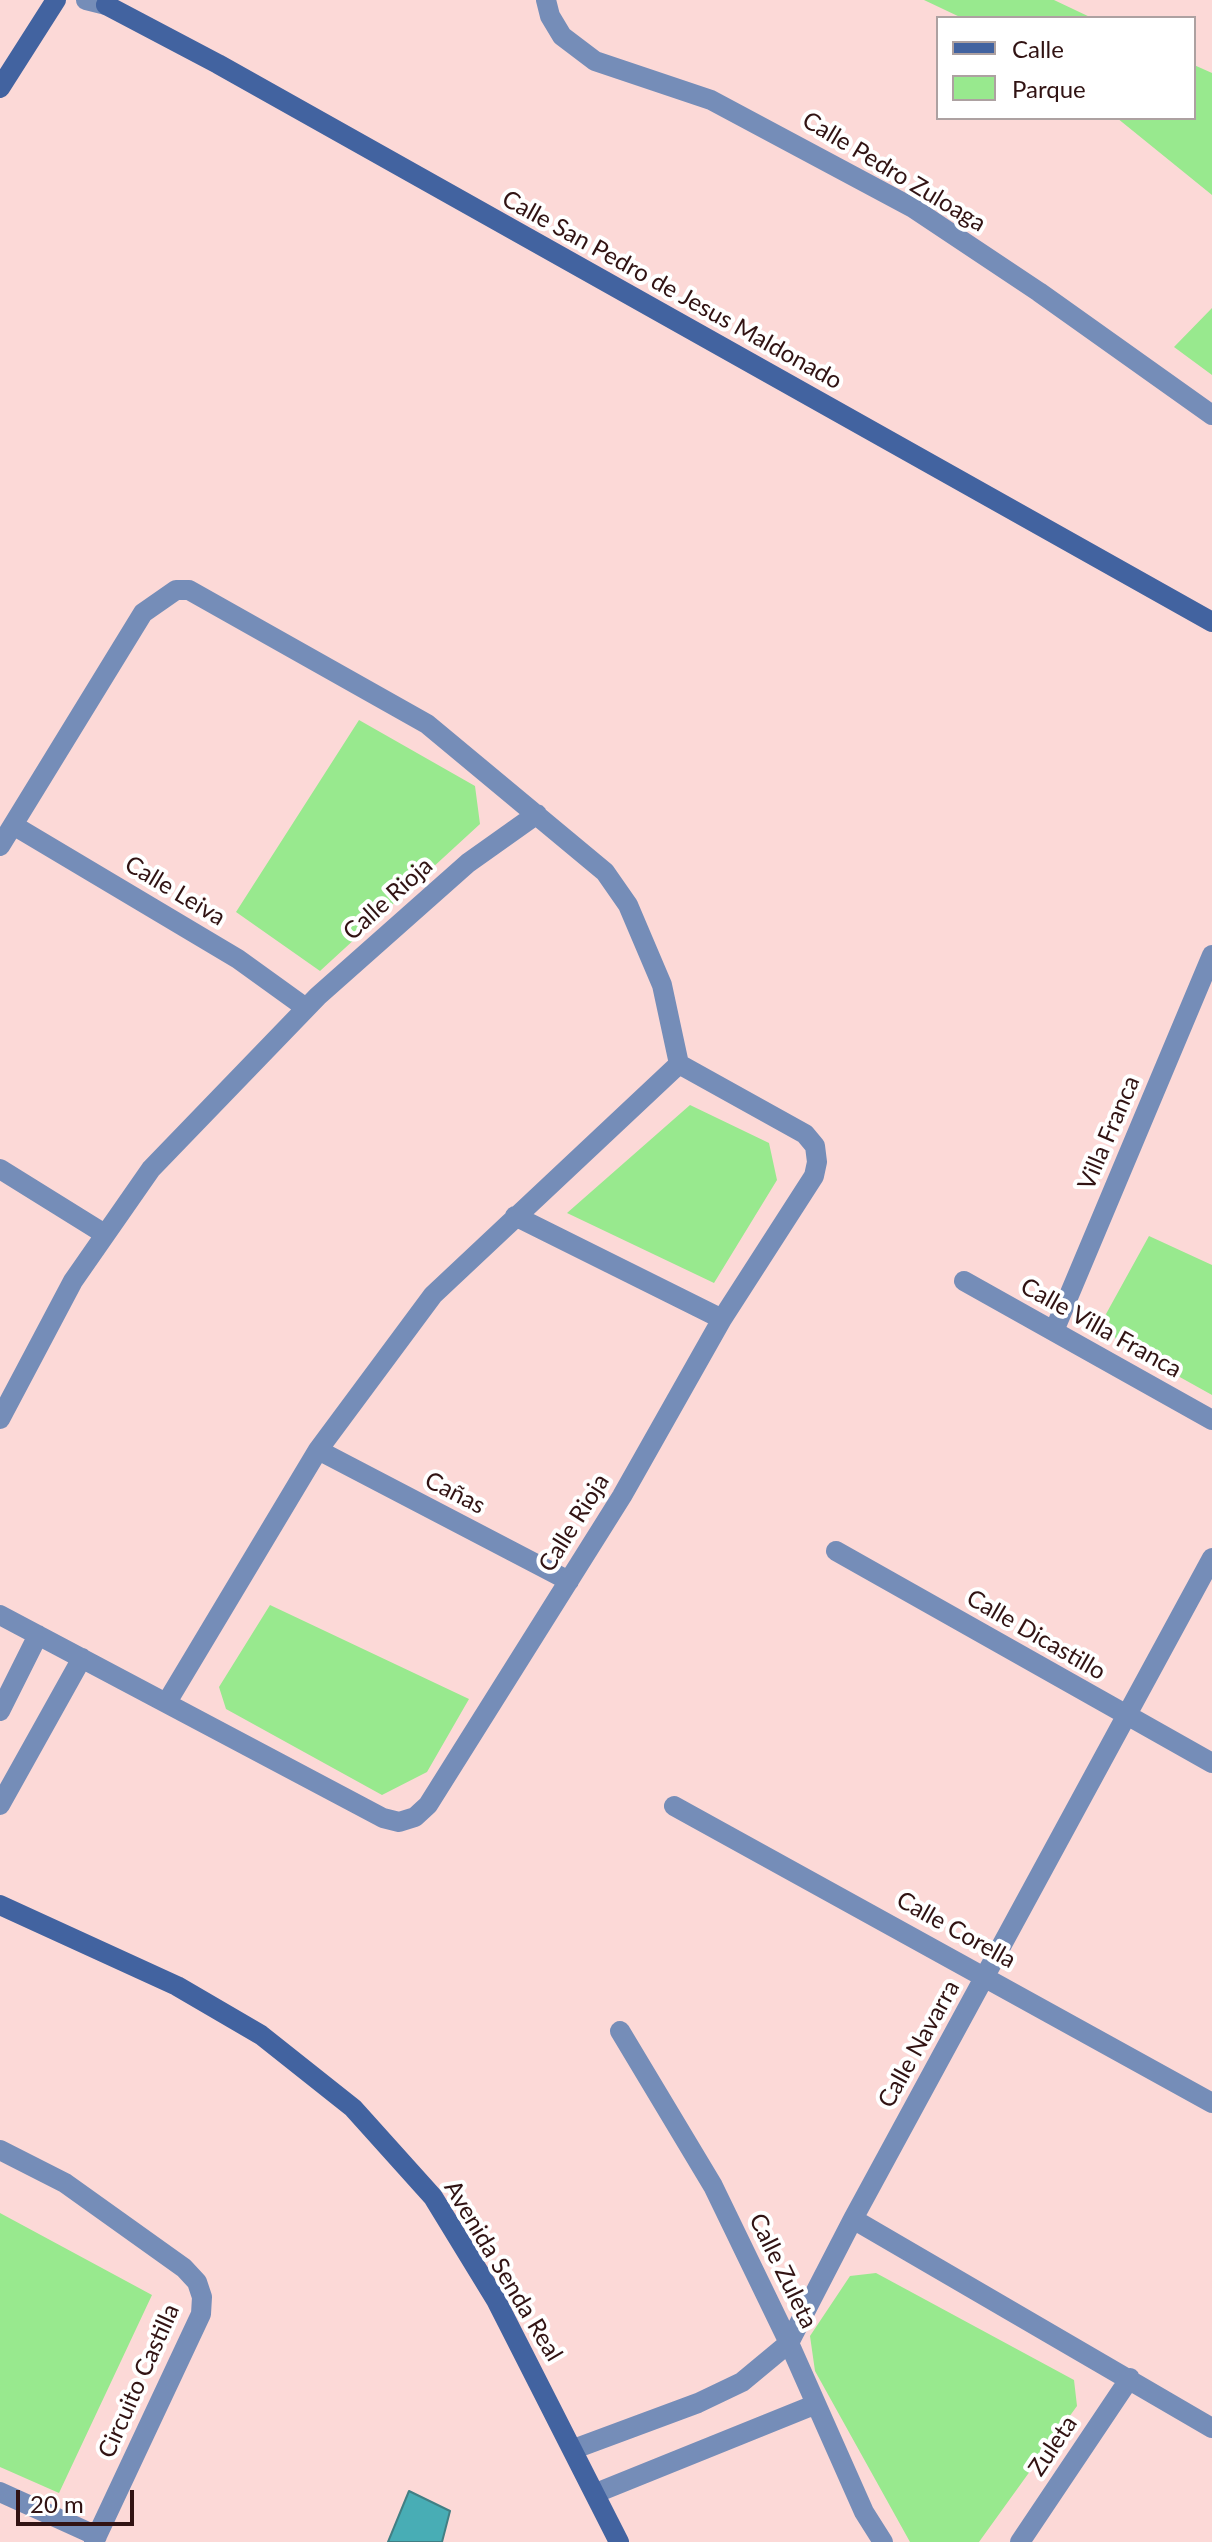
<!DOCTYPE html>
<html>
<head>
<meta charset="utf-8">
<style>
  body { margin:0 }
  #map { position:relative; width:1212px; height:2542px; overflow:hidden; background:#fcd9d7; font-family:Lato,sans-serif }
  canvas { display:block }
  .legend { position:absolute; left:936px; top:16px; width:260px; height:104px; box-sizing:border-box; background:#fff; border:2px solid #ada1a1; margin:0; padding:10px 14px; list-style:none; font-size:24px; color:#311313 }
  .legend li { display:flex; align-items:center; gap:16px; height:40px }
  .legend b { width:40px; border:2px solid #ada1a1 }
  .scale { position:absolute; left:16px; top:2490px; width:118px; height:36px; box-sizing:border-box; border:4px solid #311313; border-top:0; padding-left:10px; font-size:24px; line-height:28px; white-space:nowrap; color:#311313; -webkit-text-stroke:6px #fff; paint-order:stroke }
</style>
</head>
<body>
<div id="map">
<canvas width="1212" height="2542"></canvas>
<ul class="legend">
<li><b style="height:10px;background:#4263a0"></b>Calle</li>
<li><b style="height:22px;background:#98e98e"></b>Parque</li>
</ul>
<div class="scale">20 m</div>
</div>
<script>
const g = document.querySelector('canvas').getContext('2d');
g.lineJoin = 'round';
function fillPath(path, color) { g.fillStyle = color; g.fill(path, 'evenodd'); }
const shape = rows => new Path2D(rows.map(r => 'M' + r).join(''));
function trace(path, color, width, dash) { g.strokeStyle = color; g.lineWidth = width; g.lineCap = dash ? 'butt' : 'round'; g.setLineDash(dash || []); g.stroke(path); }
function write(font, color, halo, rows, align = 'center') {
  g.font = font + ' Lato,sans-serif'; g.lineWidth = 8; g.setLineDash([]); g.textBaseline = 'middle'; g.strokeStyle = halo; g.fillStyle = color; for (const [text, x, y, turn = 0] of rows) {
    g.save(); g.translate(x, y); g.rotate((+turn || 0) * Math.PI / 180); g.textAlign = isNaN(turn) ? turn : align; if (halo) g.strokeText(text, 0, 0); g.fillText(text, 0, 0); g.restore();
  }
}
const green = shape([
  [924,0,1054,0,1092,18,962,18],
  [1194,65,1212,73,1212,195,1117,118,1194,118],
  [1212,308,1212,375,1174,347],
  [359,720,475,786,480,824,320,971,236,912],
  [690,1105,769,1143,777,1180,714,1283,567,1213],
  [1149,1236,1212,1265,1212,1395,1117,1342,1106,1314],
  [270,1605,469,1699,427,1772,382,1795,226,1709,219,1687],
  [0,2213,152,2295,59,2493,0,2467],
  [876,2273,1074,2380,1077,2406,979,2542,910,2542,815,2371,810,2336,850,2276]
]);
const water = shape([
  [409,2491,450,2511,442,2542,388,2542,409,2491]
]);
const lane = shape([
  [86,0,106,5]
]);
const street = shape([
  [546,0,550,16,562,36,595,61,711,100,913,208,1039,292,1212,415],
  [13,825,238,959,306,1008],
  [0,846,143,613,176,590,189,590,427,724,605,872,628,905,662,985,679,1064,805,1134,815,1146,817,1162,814,1176,722,1319,622,1496,428,1805,415,1817,399,1822,383,1818,0,1615],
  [0,1169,103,1233],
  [515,1216,722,1319],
  [964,1281,1212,1420],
  [1054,1331,1212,955],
  [0,1419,73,1281,151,1169,318,996,468,863,537,814],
  [318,1450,569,1581],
  [836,1551,1212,1763],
  [167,1702,318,1450,433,1295,679,1064],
  [0,1711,38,1635],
  [0,1805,82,1658],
  [674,1806,1212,2103],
  [620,2031,713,2186,789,2343,864,2512,883,2542],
  [0,2150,65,2183,184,2268,197,2282,202,2297,201,2314,94,2542],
  [853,2219,1212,2428],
  [574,2449,698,2403,742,2382,789,2343,853,2219,1212,1558],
  [0,2492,97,2536],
  [596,2493,814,2405],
  [1020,2542,1130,2378]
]);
const secondary = shape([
  [106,5,218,64,1212,622],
  [0,88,56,0],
  [0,1905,177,1986,261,2035,353,2108,433,2197,496,2300,619,2542]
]);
const streetNames = [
  ["Calle Pedro Zuloaga",894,172,31],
  ["Calle San Pedro de Jesus Maldonado",672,290,29],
  ["Calle Leiva",175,891,31],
  ["Calle Rioja",388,899,-42],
  ["Villa Franca",1109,1133,-67],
  ["Calle Villa Franca",1101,1328,29],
  ["Cañas",455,1493,27],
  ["Calle Rioja",574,1523,-58],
  ["Calle Dicastillo",1036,1635,30],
  ["Calle Corella",956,1930,29],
  ["Calle Navarra",919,2044,-61],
  ["Avenida Senda Real",503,2271,59],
  ["Calle Zuleta",783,2271,64],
  ["Circuito Castilla",139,2381,-66],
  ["Zuleta",1053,2446,-56]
];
fillPath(green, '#98e98e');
fillPath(water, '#48adb5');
trace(water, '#417f84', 2);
trace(lane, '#758db8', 20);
trace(street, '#758db8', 20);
trace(secondary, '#4263a0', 20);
write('24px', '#311313', '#fff', streetNames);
</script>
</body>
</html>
